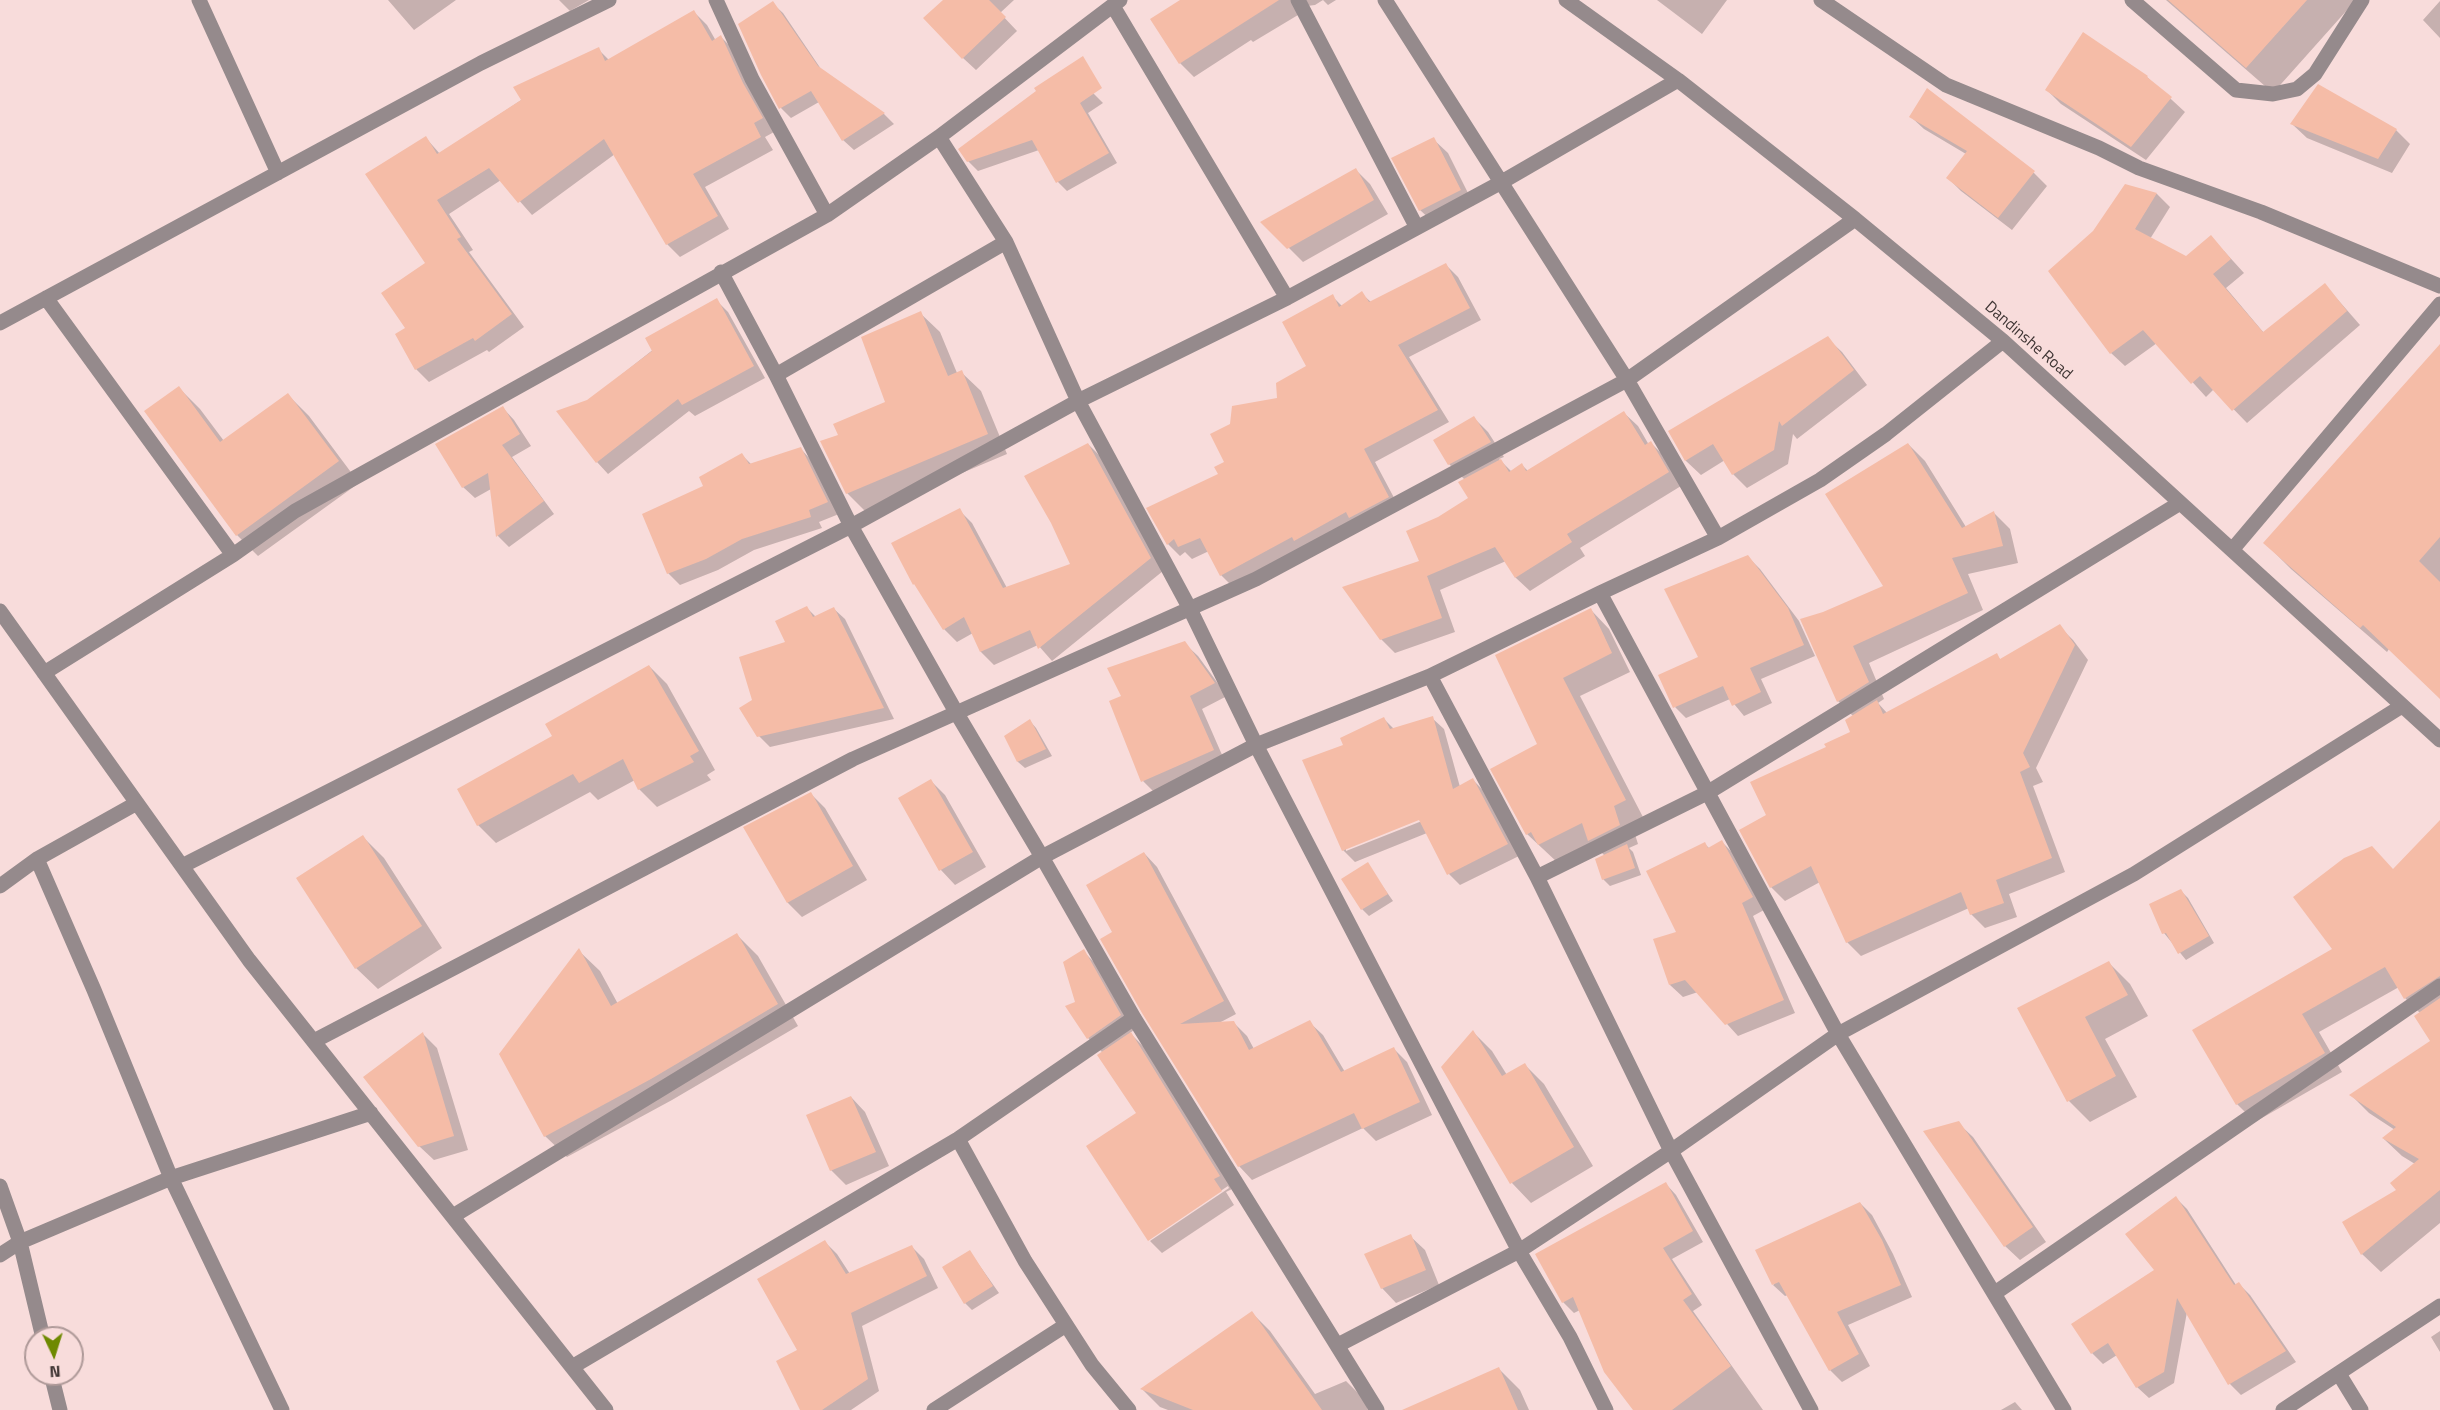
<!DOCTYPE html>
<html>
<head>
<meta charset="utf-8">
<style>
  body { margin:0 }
  #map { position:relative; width:2440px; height:1410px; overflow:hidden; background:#f8dcdb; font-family:"Titillium Web",sans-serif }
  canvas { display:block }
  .north { position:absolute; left:24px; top:1326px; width:60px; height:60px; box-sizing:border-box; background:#f8dcdb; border:2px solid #ae9998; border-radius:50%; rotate:176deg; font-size:16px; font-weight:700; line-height:24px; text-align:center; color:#3e3433 }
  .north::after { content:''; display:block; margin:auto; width:21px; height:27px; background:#6e8900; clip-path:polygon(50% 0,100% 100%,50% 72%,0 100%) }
</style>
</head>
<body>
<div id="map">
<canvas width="2440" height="1410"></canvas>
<div class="north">N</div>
</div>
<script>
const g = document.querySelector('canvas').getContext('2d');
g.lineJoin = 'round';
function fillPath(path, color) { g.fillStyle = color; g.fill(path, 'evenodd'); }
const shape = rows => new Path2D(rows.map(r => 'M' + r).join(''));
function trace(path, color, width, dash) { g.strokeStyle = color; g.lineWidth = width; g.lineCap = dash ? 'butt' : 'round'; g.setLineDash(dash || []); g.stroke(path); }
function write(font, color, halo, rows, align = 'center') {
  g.font = font + ' "Titillium Web",sans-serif'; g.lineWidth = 6; g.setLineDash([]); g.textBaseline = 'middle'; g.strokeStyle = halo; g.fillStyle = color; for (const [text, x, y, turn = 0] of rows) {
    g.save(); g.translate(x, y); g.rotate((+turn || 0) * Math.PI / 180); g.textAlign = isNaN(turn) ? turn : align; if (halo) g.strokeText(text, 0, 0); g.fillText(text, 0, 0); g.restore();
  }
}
const shadow = shape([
  [388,0,456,0,414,30],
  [559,0,589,0,570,11],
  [945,0,1014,0,1000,13,1017,31,976,70,963,58],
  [1184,0,1336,0,1328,5,1323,0,1315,5,1307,6,1303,12,1253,42,1251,40,1194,77,1180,63],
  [1657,0,1727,0,1702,34],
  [2166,0,2356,0,2273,93],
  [2440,1,2440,38,2423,20],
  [772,3,783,13,823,72,884,114,894,124,854,150,843,140,819,102,791,118,781,108],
  [694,12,707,25,716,41,721,37,734,50,774,132,765,137,773,150,705,187,729,229,680,257,667,244,615,154,532,215,501,180,449,214,473,250,469,252,524,327,489,352,487,350,429,382,416,369,397,334,407,329,427,263,426,138,440,154,598,49,609,60],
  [2083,34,2147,77,2185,112,2146,160,2061,104,2047,90],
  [1068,68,1103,103,1088,113,1117,163,1067,191,1058,182,1039,150,978,171,968,161],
  [1931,93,2034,173,2047,186,2012,230,1961,191,1948,178,1966,154,1924,129,1911,117],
  [2292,124,2396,130,2410,144,2392,173,2307,138],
  [1433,139,1448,153,1474,205,1435,224,1420,210],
  [1356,170,1370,184,1388,214,1303,262,1263,222],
  [2125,186,2157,194,2170,207,2150,239,2186,258,2224,251,2244,273,2226,288,2264,333,2325,285,2360,325,2247,423,2214,389,2206,397,2157,343,2125,366,2111,353,2095,232],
  [1446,265,1458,277,1481,320,1409,357,1449,422,1375,462,1400,509,1233,587,1221,575,1209,551,1192,559,1185,552,1180,556,1168,544,1149,508,1220,475,1226,463,1308,367,1332,296,1342,306,1361,293,1372,303],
  [716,300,728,312,765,378,695,416,689,411,608,474,597,462,588,401],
  [920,313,940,332,957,373,961,372,981,391,1007,454,867,513,847,493,840,436,887,403],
  [1827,338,1842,352,1867,385,1797,439,1793,434,1788,464,1747,488,1733,474,1725,460,1701,475,1686,461,1670,432],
  [2440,346,2440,698,2389,649,2387,652,2291,569,2265,543],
  [179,388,200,409,224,441,288,395,309,416,359,483,258,556,237,535],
  [503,408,514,420,531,446,512,457,554,514,509,547,498,536,491,489,475,498,463,487],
  [1624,413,1638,426,1649,445,1651,443,1665,457,1681,486,1580,548,1585,556,1530,591,1516,578,1506,561,1440,590,1455,632,1395,653,1381,639,1421,562,1438,518,1470,498,1465,480,1449,464,1474,418,1488,432,1504,457,1499,459,1512,472,1522,465,1528,471],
  [1088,444,1101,457,1163,571,1052,661,1038,645,994,665,981,652,973,633,957,642,944,629,920,590,959,510,972,523,1007,588,1072,564],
  [1908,444,1925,461,1966,527,1994,513,2010,529,2018,563,1968,574,1983,610,1869,663,1884,699,1878,703,1887,713,1996,655,2001,660,2059,626,2073,640,2088,660,2036,768,2043,782,2033,786,2065,872,2009,894,2017,917,1985,928,1971,914,1969,908,1861,956,1847,942,1820,882,1785,901,1771,887,1768,815,1827,748,1852,732,1853,716,1838,701,1823,613,1885,587],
  [801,449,812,461,839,514,819,522,822,528,754,550,718,570,680,585,668,573,705,487,742,455,752,465],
  [1748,557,1760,569,1799,621,1815,656,1761,679,1772,703,1744,716,1730,699,1686,718,1675,707],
  [807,608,816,617,834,609,845,619,894,719,770,747,759,736,754,700],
  [1591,610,1609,629,1630,672,1580,696,1644,819,1632,825,1638,844,1629,848,1633,852,1641,875,1610,886,1603,879,1605,856,1594,845,1558,863,1527,834,1539,745,1497,656],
  [1184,643,1198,656,1227,696,1202,709,1226,764,1156,794,1143,781,1111,702,1123,697],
  [649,666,667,684,715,770,707,775,711,780,657,807,639,789,635,780,598,800,590,792,496,843,478,825,554,737],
  [1432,718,1444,729,1460,787,1473,780,1485,792,1519,856,1460,885,1449,874,1427,833,1355,862,1343,850,1384,719,1394,729],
  [1426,816,1427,819,1346,851,1346,848],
  [1030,721,1036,728,1052,756,1025,768,1018,762,1006,736],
  [931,781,945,795,986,867,955,885,941,870,900,799],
  [811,794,825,808,867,880,802,917,788,903,746,828],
  [363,837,384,858,442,948,378,989,356,968],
  [2440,837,2440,1223,2381,1272,2362,1254,2344,1222,2399,1191,2415,1164,2402,1156,2384,1139,2395,1130,2369,1113,2351,1095,2432,1042,2420,1013,2405,998,2399,987,2319,1032,2342,1072,2255,1122,2237,1104,2334,949,2394,870],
  [1722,842,1734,854,1764,910,1753,916,1795,1013,1738,1036,1698,992,1683,997,1670,985,1678,932,1705,844,1710,849],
  [1144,853,1157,867,1236,1014,1219,1023,1233,1022,1247,1036,1254,1049,1309,1022,1323,1035,1345,1072,1394,1049,1407,1062,1432,1115,1376,1141,1363,1128,1252,1180,1239,1166,1144,1012,1114,933],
  [1367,864,1393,901,1369,916,1362,909],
  [2181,891,2188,898,2214,943,2186,960,2164,933],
  [737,935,758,956,798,1026,672,1100,567,1157,545,1136,579,951,600,971,618,1004],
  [1083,951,1098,966,1134,1030,1130,1033,1144,1047,1232,1189,1226,1192,1234,1205,1162,1253,1150,1241,1229,1188,1228,1186,1150,1238,1150,1240,1088,1146,1138,1114,1103,1053,1088,1038,1077,1003],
  [2109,963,2130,984,2148,1016,2105,1039,2137,1097,2090,1122,2069,1101,2019,1009],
  [1473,1032,1492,1051,1507,1075,1525,1065,1544,1084,1593,1166,1531,1203,1512,1183,1443,1067],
  [423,1034,437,1048,468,1150,434,1160,419,1146],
  [851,1097,865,1112,889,1166,846,1185,831,1170],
  [1958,1123,1973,1137,2046,1242,2020,1260,2005,1246],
  [1666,1184,1676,1195,1703,1242,1672,1259,1702,1305,1693,1311,1763,1410,1635,1410,1580,1310,1574,1313,1563,1302],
  [2176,1198,2187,1209,2236,1285,2239,1284,2250,1295,2296,1362,2241,1395,2230,1384,2187,1312,2174,1383,2149,1398,2137,1387,2117,1355,2103,1364,2092,1353,2073,1324,2156,1271],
  [1860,1203,1872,1215,1893,1254,1912,1297,1848,1325,1870,1366,1842,1382,1830,1370,1788,1295,1785,1296,1773,1285],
  [1410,1236,1425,1250,1439,1285,1396,1303,1382,1288],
  [825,1242,837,1254,850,1274,912,1247,924,1259,938,1288,862,1326,879,1391,851,1410,802,1410,799,1351],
  [970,1252,999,1293,972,1310,965,1303],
  [1252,1313,1270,1331,1315,1394,1346,1381,1364,1399,1368,1410,1168,1410,1160,1407,1142,1389],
  [2440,1331,2440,1352,2431,1337],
  [1498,1368,1520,1390,1529,1410,1456,1410],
  [2015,1402,2022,1410,2001,1410]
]);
const building = shape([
  [943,0,989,0,1006,17,962,59,923,18],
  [1180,0,1279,0,1179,64,1150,19],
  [2168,0,2307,0,2246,68],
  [773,1,818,66,885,113,842,141,811,91,779,109,761,75,738,24],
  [694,10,712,41,721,35,743,83,763,118,754,123,761,137,693,174,718,216,666,245,604,139,518,203,489,168,437,200,461,237,457,239,512,314,475,341,473,338,415,370,395,334,405,328,381,293,425,263,365,174,426,136,437,154,521,100,513,87,599,47,605,61],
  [2083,32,2148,76,2147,77,2172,97,2131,147,2045,90],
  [1083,56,1102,88,1080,103,1109,153,1056,183,1032,140,967,162,958,149,1036,91,1034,88],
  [2318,84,2397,129,2378,159,2290,124],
  [1927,88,2035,171,1998,218,1946,178,1967,151,1909,117],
  [1434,137,1461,190,1419,211,1391,158],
  [1356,168,1374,200,1287,249,1260,222],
  [2125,184,2157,193,2135,229,2186,256,2211,235,2231,259,2213,274,2263,332,2325,283,2347,311,2232,411,2200,376,2191,384,2143,330,2110,354,2048,271,2093,231],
  [1446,263,1470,308,1398,345,1438,410,1364,449,1389,497,1349,518,1346,512,1294,541,1292,537,1220,576,1200,538,1178,547,1174,539,1167,545,1146,508,1218,474,1214,467,1224,462,1210,434,1230,424,1232,406,1277,398,1276,383,1306,366,1282,322,1333,294,1339,307,1362,291,1369,302],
  [717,298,754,366,682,405,678,399,596,463,556,411,587,400,652,351,645,338],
  [921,311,948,376,962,370,988,434,846,494,820,441,838,435,833,424,885,402,861,337],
  [1828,336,1854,370,1782,426,1779,421,1774,450,1732,475,1713,444,1685,461,1668,431],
  [2440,344,2440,537,2419,561,2440,582,2440,699,2363,625,2360,628,2263,543],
  [179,386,220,442,288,393,339,461,236,536,144,411],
  [503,406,520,434,502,445,544,501,496,537,488,473,462,488,435,444],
  [1624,411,1645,445,1651,441,1669,472,1567,534,1572,542,1515,578,1495,547,1427,576,1442,618,1380,640,1342,587,1419,561,1406,531,1438,517,1468,498,1458,482,1501,459,1509,472,1522,463,1526,471],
  [1474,416,1491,442,1448,465,1433,440],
  [1088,443,1151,558,1038,649,1030,630,980,652,964,617,943,630,914,584,913,585,891,543,960,508,1003,588,1070,564,1051,523,1024,476],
  [1908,443,1962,528,1994,511,2003,546,1952,558,1968,593,1853,646,1869,682,1837,702,1800,619,1823,612,1883,586,1825,494],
  [801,447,828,502,809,510,811,517,742,539,706,559,667,574,642,514,703,486,699,477,742,453,749,464],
  [1748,555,1788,608,1804,645,1750,668,1761,692,1732,706,1723,686,1673,708,1658,675,1698,657,1664,589],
  [807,606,813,617,834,607,884,708,757,737,739,708,752,700,739,657,785,642,775,621],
  [1591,608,1612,653,1563,678,1626,800,1614,806,1620,825,1588,841,1582,823,1538,845,1531,832,1526,835,1490,769,1537,744,1495,655],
  [2060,624,2075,645,2023,753,2030,767,2020,772,2052,858,1996,880,2004,903,1970,915,1961,892,1846,943,1811,866,1770,888,1739,830,1766,815,1750,782,1826,747,1824,744,1850,732,1845,720,1877,700,1883,714,1997,653,2000,659],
  [1185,641,1215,683,1190,696,1214,750,1141,782,1109,701,1121,696,1107,668],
  [649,665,699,751,690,756,694,762,638,790,623,759,579,783,573,774,477,826,457,789,552,736,545,724],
  [1433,716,1453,789,1473,778,1508,844,1447,875,1419,820,1342,851,1302,760,1343,745,1340,738,1384,717,1390,729],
  [1030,719,1046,749,1017,762,1004,736],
  [931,779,973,852,939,871,898,798],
  [811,792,853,866,787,903,743,827],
  [2440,820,2440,976,2404,999,2385,967,2302,1014,2325,1053,2236,1105,2192,1030,2332,949,2293,897,2344,858,2372,846,2393,869],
  [363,835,422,926,355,969,296,878],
  [1722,840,1753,897,1742,903,1784,1000,1725,1025,1685,980,1669,985,1653,939,1676,932,1646,871,1705,842,1708,848],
  [1627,844,1635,868,1602,880,1595,859],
  [1144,852,1224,1001,1180,1024,1234,1021,1249,1050,1310,1020,1341,1072,1394,1047,1420,1102,1362,1129,1354,1113,1238,1167,1142,1013,1100,939,1112,932,1086,885],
  [1368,862,1388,894,1361,910,1341,879],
  [2181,889,2209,936,2178,954,2166,933,2162,934,2149,904],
  [737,933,778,1004,651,1079,544,1137,499,1054,579,948,611,1006],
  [1084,949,1121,1015,1087,1039,1065,1006,1075,1002,1063,962],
  [2109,961,2128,995,2085,1017,2116,1076,2067,1102,2017,1008],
  [2440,998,2440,1190,2361,1255,2342,1222,2396,1190,2390,1183,2419,1159,2382,1138,2396,1127,2349,1095,2430,1041,2414,1016],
  [1473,1030,1502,1076,1525,1063,1574,1147,1510,1184,1441,1067],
  [423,1032,454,1136,418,1147,363,1077],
  [1131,1032,1220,1176,1214,1179,1222,1191,1148,1241,1086,1146,1136,1113,1097,1055],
  [851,1096,876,1152,830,1171,806,1115],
  [1959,1121,2033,1227,2004,1247,1923,1131],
  [1666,1182,1693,1231,1663,1248,1692,1294,1683,1300,1731,1366,1672,1410,1633,1410,1604,1372,1573,1297,1562,1303,1535,1254],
  [2176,1196,2234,1285,2239,1282,2286,1351,2228,1385,2177,1298,2164,1372,2136,1388,2108,1343,2091,1354,2071,1324,2154,1270,2125,1234],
  [1860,1202,1882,1240,1901,1285,1837,1312,1859,1354,1829,1371,1779,1282,1772,1285,1755,1250],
  [1411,1234,1426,1270,1381,1289,1364,1254],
  [825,1240,846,1274,912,1245,927,1276,851,1313,868,1379,822,1410,800,1410,776,1361,797,1350,757,1279],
  [970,1250,993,1286,964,1304,942,1267],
  [1252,1311,1322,1410,1193,1410,1140,1389],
  [1499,1367,1518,1410,1402,1410]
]);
const minor = shape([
  [199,0,278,173],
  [716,0,752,79,827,215],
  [1298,0,1416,226],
  [1385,0,1627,380,1718,538],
  [1566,0,1678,80,1855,219,2003,341,2440,740],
  [1821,0,1946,85,2099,148,2139,168,2261,212,2440,286],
  [2132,0,2236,90,2273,94,2297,89,2315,74,2362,0],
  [1113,6,1287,298],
  [939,137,1006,242,1078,401,1190,609,1256,745,1519,1251,1570,1337,1606,1410],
  [721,272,776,375,851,526,956,712,1042,857,1134,1018,1377,1410],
  [46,298,233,555],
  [0,323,481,63,609,0],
  [776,375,1006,242],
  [2232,550,2440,304],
  [1600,593,1838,1034,2064,1410],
  [0,611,249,960,606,1410],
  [44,673,233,555,295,511,827,215,939,137,1120,0],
  [1430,676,1537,877,1671,1151,1811,1410],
  [37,859,94,990,171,1178,282,1410],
  [182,866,851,526,1078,401,1287,298,1500,183,1678,80],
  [1537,877,1707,793,2180,503],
  [0,886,37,859,137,803],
  [314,1041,853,759,1256,579,1627,380,1855,219],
  [958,1139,1025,1261,1092,1365,1129,1410],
  [0,1186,20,1242,43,1338],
  [453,1216,1042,857,1256,745,1430,676,1600,593,1718,538,1820,480,1886,434,2003,341],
  [0,1255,20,1242,171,1178,371,1113],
  [1995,1293,2440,986],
  [1338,1345,1519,1251,1671,1151,1838,1034,2134,874,2402,706],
  [572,1367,958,1139,1134,1018],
  [51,1374,60,1410],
  [2339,1374,2361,1410],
  [934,1410,1066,1325],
  [2283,1410,2440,1306]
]);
const streetNames = [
  ["Dandinshe Road",2028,341,41]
];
fillPath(shadow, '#0003');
fillPath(building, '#f5bca7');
trace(minor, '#958a8c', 15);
write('16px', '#3e3433', '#f8dcdb', streetNames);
</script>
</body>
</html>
